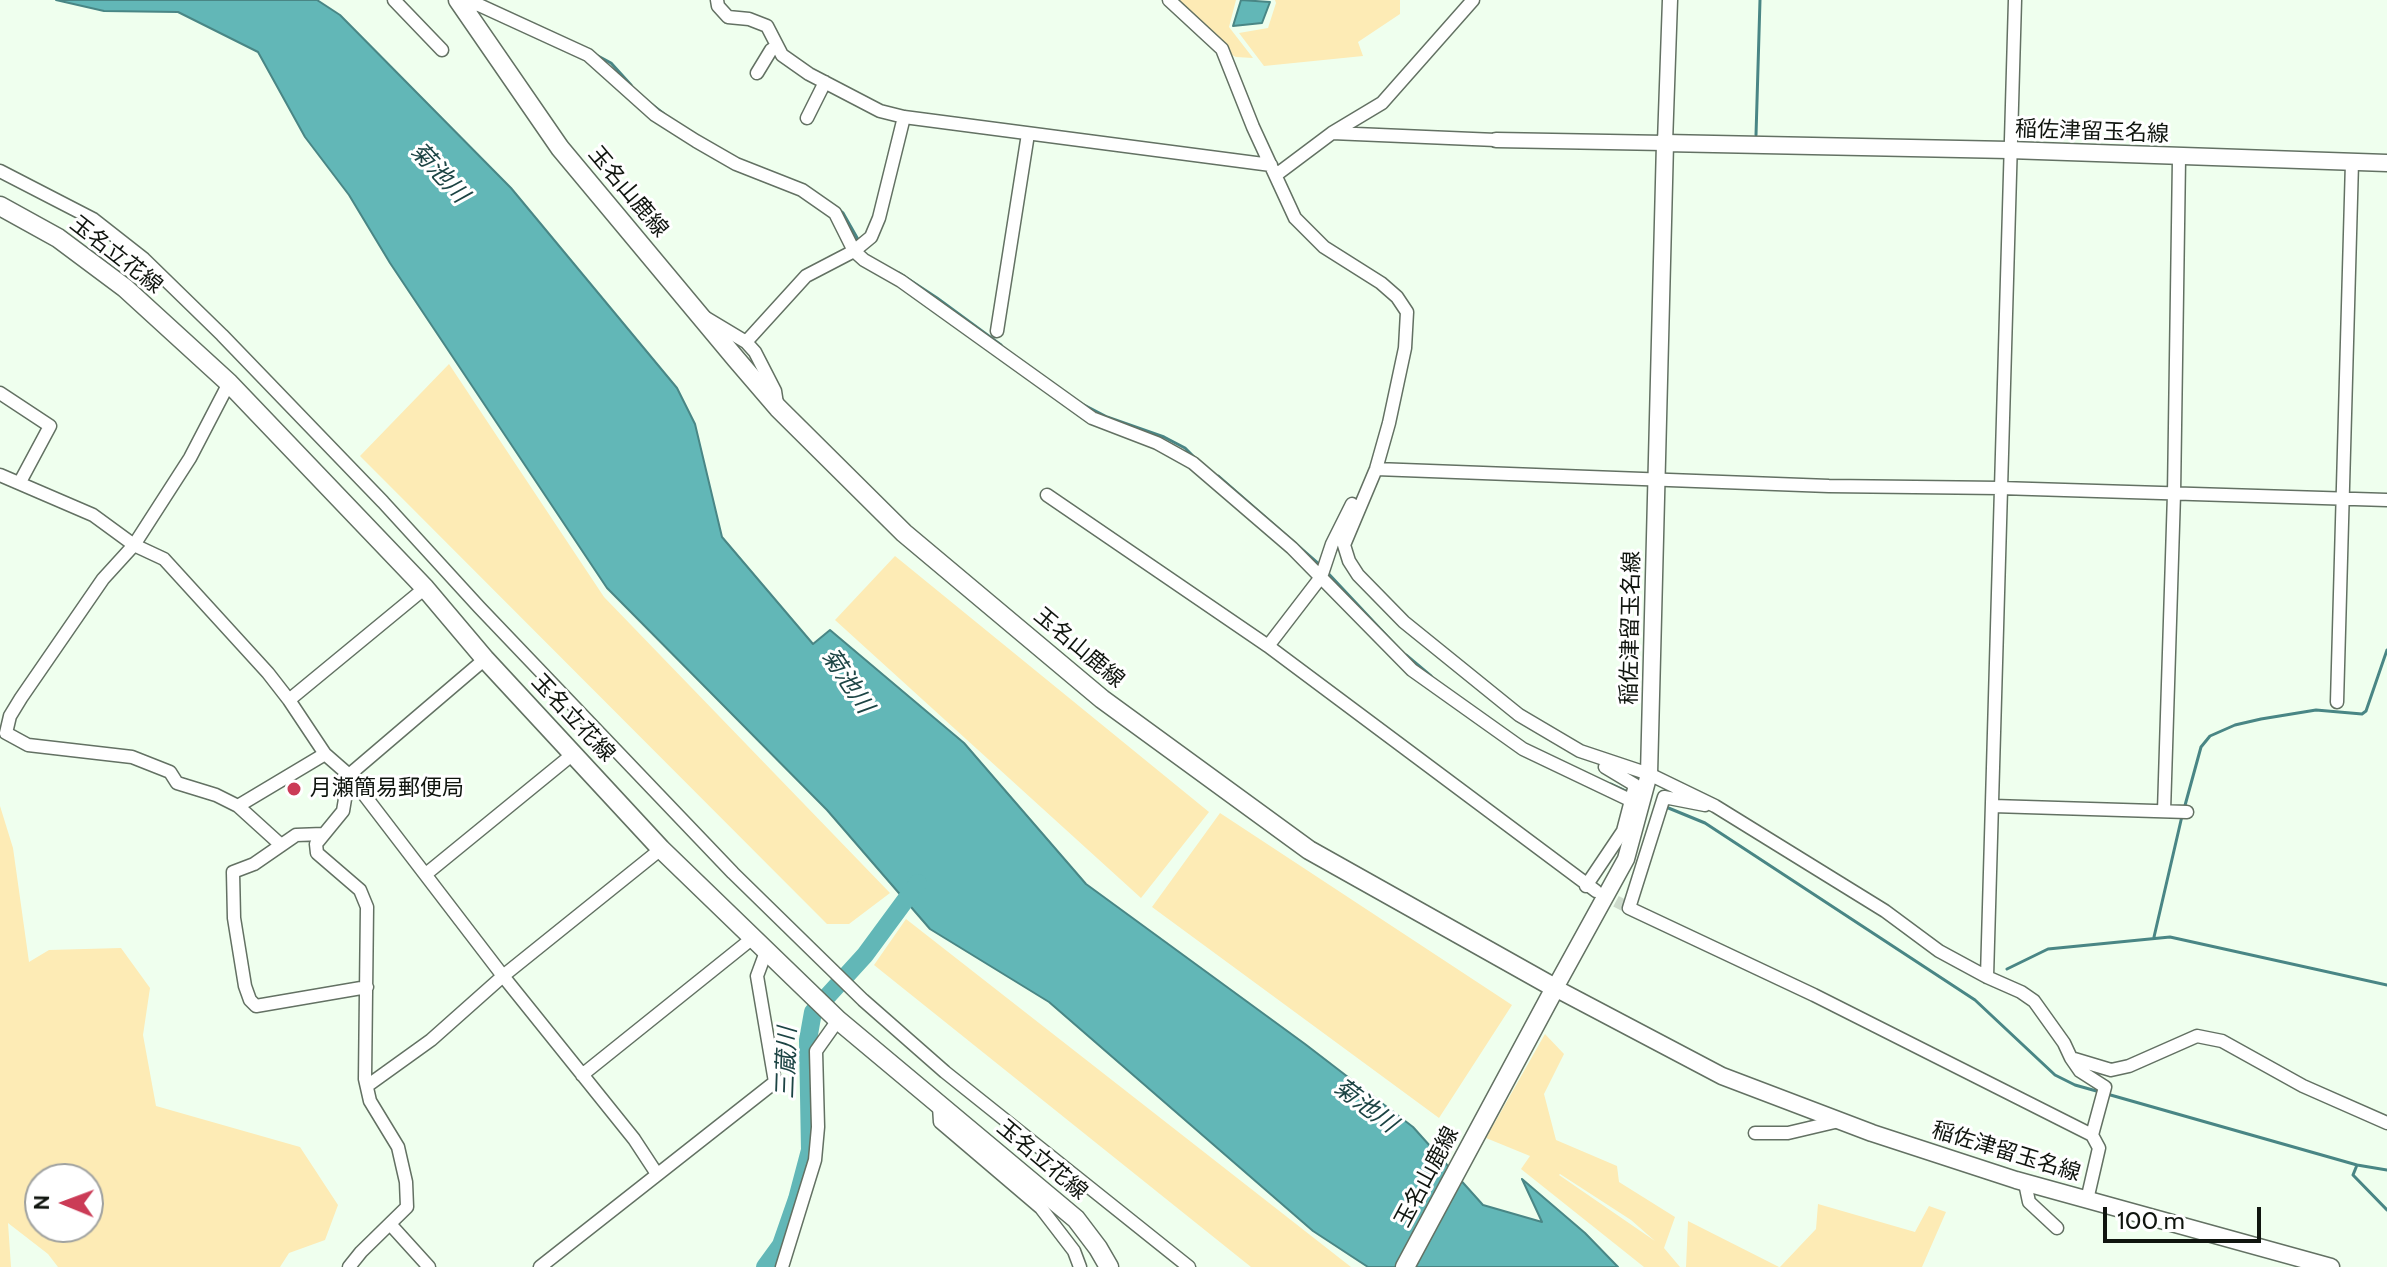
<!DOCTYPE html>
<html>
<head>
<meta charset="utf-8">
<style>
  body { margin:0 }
  #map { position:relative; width:2387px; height:1267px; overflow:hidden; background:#efffee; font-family:Cabin,sans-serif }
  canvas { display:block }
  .north { position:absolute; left:24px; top:1163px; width:80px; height:80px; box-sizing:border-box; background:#fff; border:2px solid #9fa19f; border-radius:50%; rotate:271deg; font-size:22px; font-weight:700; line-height:32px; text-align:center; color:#10150f }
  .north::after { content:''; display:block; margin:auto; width:28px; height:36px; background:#cb3b56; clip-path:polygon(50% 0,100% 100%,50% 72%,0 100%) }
  .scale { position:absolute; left:2103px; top:1207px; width:158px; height:36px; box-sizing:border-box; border:4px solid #10150f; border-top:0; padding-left:10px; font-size:24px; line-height:28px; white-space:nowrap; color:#10150f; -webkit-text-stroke:6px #fff; paint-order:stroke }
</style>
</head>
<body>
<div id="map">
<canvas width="2387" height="1267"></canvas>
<div class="north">N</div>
<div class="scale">100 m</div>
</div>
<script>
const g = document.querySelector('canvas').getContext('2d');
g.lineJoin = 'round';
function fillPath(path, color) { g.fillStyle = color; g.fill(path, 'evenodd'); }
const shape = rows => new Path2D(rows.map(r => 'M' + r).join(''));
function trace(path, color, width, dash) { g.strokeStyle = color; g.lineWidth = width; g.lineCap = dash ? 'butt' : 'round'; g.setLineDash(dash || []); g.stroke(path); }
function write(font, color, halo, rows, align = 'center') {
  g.font = font + ' Cabin,"Noto Sans JP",sans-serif'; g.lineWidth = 6; g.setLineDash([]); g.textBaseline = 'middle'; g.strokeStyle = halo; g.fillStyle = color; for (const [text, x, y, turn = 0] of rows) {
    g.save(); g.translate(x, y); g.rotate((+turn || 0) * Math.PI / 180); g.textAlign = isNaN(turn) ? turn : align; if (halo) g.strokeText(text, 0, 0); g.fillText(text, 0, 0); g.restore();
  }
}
const green = shape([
  [1176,0,1236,0,1229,27,1253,58,1236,57,1228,53],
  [1275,0,1400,0,1400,14,1358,42,1363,56,1264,66,1239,33,1268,28,1276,3],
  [449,364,604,597,890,893,849,924,827,924,360,456],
  [895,556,1209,812,1141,898,835,620],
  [0,806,13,848,29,962,49,950,121,948,150,988,143,1035,156,1106,300,1147,338,1205,325,1240,289,1253,280,1267,58,1267,48,1254,8,1223,11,1267,0,1267],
  [40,1179,88,1179,88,1227,40,1227],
  [1220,813,1512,1005,1439,1118,1152,907],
  [906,919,1351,1267,1251,1267,874,965],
  [1545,1034,1564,1054,1544,1094,1556,1140,1617,1166,1619,1182,1675,1217,1664,1248,1680,1267,1644,1267,1521,1169,1530,1156,1486,1138],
  [1560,1174,1631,1220,1655,1241,1559,1175],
  [1818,1204,1915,1232,1929,1206,1946,1212,1922,1267,1780,1267,1816,1229],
  [1688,1221,1779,1267,1780,1267,1686,1267]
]);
const water = shape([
  [56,0,317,0,340,15,511,188,677,388,695,424,722,537,813,644,830,630,964,743,1086,884,1305,1044,1413,1127,1483,1205,1542,1222,1522,1179,1585,1233,1618,1267,1368,1267,1313,1231,1049,1002,930,929,827,810,607,588,390,263,349,195,305,137,258,52,178,12,104,11,56,0],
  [1241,0,1270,2,1262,23,1233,26,1241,0]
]);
const stream = shape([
  [598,56,611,63,631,85],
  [651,104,664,114],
  [1756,135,1760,0],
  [838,209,843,213,860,243],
  [899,273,937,298,1001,345],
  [1082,404,1107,417,1164,437,1185,448,1196,459],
  [1218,476,1321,566],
  [1326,571,1400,650],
  [1406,655,1431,676],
  [1611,784,1628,792],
  [1666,807,1705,823,1975,1000,2055,1075,2075,1085,2100,1092],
  [2184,809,2201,747,2210,736,2235,725,2261,719,2316,710,2362,714,2366,711,2387,650],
  [2154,937,2182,816],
  [2007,969,2048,949,2170,937,2387,985],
  [2107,1094,2357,1165],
  [2387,1170,2357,1165,2353,1175,2387,1210]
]);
const river = shape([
  [765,1267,781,1245,797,1199,810,1150,808,1040,813,1012,865,955,918,883]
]);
const minorTunnel = shape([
  [1600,893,1629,908]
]);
const minor = shape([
  [394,0,442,50],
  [717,0,718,6,728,17,749,19,767,26,782,55,809,74,880,111,904,117,1271,165],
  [1169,0,1222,49,1253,127,1295,218,1324,247,1381,283,1397,297,1407,312,1405,348,1389,423,1376,469,1344,545,1349,561,1358,575,1404,622,1519,715,1580,751,1649,774,1715,806,1885,911,1939,951,1987,977,2021,992,2034,1001,2064,1043,2071,1058,2111,1070,2129,1066,2197,1036,2222,1041,2303,1086,2387,1123],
  [461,4,479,5,588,55,655,115,696,141,736,164,802,190,835,213,854,251,864,260,901,281,1092,418,1157,443,1193,463,1292,548,1412,670,1523,749,1632,801],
  [757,73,771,50,777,46],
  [807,118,825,82],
  [1332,133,1496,140],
  [0,171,93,219,144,259,222,335,383,502,479,607,733,873,863,1000,945,1072,1189,1267],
  [1276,175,1332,133,1382,103,1473,0],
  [706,318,746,342],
  [997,331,1028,134],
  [229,383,190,458,134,545,103,579,21,698,10,716,6,733,28,745,132,757,170,772,177,783,216,795,238,806,281,845],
  [0,393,50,426,20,482],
  [777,404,775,391,755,352,746,342,806,276,854,251,871,237,879,218,904,117],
  [1376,469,1829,486,2000,488,2387,500],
  [0,475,93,515,134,545,164,559,268,673,289,700,325,754,349,775,503,976,634,1139,657,1174],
  [1047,495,1268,646,1596,891],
  [1268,646,1321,577,1332,544,1352,504],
  [289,700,425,588],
  [2337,702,2352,162],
  [1705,805,1664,797,1629,908,1814,995,2092,1135,2099,1148,2087,1200],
  [238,806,325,754],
  [1993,806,2187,812],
  [2164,811,2174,494,2179,159,2182,157],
  [323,834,296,835,254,864,233,872,234,918,245,986,250,1000,256,1006,367,987],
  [426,874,573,754],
  [1586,886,1623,831,1635,785,1605,767],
  [1987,977,2015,0],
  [2071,1058,2080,1071,2105,1087,2092,1135],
  [582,1075,754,937],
  [367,1086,431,1040,503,976,661,849],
  [939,1106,940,1122,1041,1208,1074,1251,1080,1267],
  [1755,1133,1788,1133,1839,1121],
  [2025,1183,2029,1202,2057,1228],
  [390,1224,429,1267],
  [349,1267,361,1252,407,1207,406,1182,398,1147,370,1101,365,1079,367,907,360,890,317,853,316,844,343,811,349,775,485,659],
  [540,1267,775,1082,757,976,767,949],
  [782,1267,815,1160,818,1127,816,1051,838,1020]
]);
const tertiary = shape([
  [1496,140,1665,143,1670,0]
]);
const secondary = shape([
  [2331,1267,2016,1180,1872,1133,1722,1076,1555,988,1626,859,1649,774,1665,143,2009,150,2387,163]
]);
const primary = shape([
  [458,0,560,148,736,359,778,408,904,533,1102,699,1309,850,1555,988,1405,1267],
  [0,206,58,238,125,288,229,383,425,588,485,659,661,849,838,1020,1076,1219,1098,1248,1109,1267]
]);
const markers = [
  [294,789,8,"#cb3b56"]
];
const streetNames = [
  ["稲佐津留玉名線",2092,132,2],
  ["玉名山鹿線",628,192,50],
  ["玉名立花線",116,255,38],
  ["稲佐津留玉名線",1631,628,-89],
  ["玉名山鹿線",1079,648,40],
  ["玉名立花線",573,718,47],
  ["稲佐津留玉名線",2006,1152,17],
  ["玉名立花線",1042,1160,40],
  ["玉名山鹿線",1427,1177,-62]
];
const poiNames = [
  ["月瀬簡易郵便局",310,789]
];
const waterNames = [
  ["菊池川",439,173,47],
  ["菊池川",847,681,56],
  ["三蔵川",787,1063,-88],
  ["菊池川",1365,1106,37]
];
fillPath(green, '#fdebb5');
fillPath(water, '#62b7b7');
trace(water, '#498685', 2);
trace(stream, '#498685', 3);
trace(river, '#62b7b7', 18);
trace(minorTunnel, '#cedccd', 12, [12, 6]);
trace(minor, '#637163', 15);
trace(tertiary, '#637163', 17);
trace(secondary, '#637163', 19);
trace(primary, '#637163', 21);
trace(minor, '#fff', 12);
trace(tertiary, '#fff', 14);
trace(secondary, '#fff', 16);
trace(primary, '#fff', 18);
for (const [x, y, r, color] of markers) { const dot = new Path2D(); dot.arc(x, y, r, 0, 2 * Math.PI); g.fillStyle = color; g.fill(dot); trace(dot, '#fff', 3); }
write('22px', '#10150f', '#fff', streetNames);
write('22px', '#10150f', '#fff', poiNames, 'left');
write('italic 24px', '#1c4444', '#fff', waterNames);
</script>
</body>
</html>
